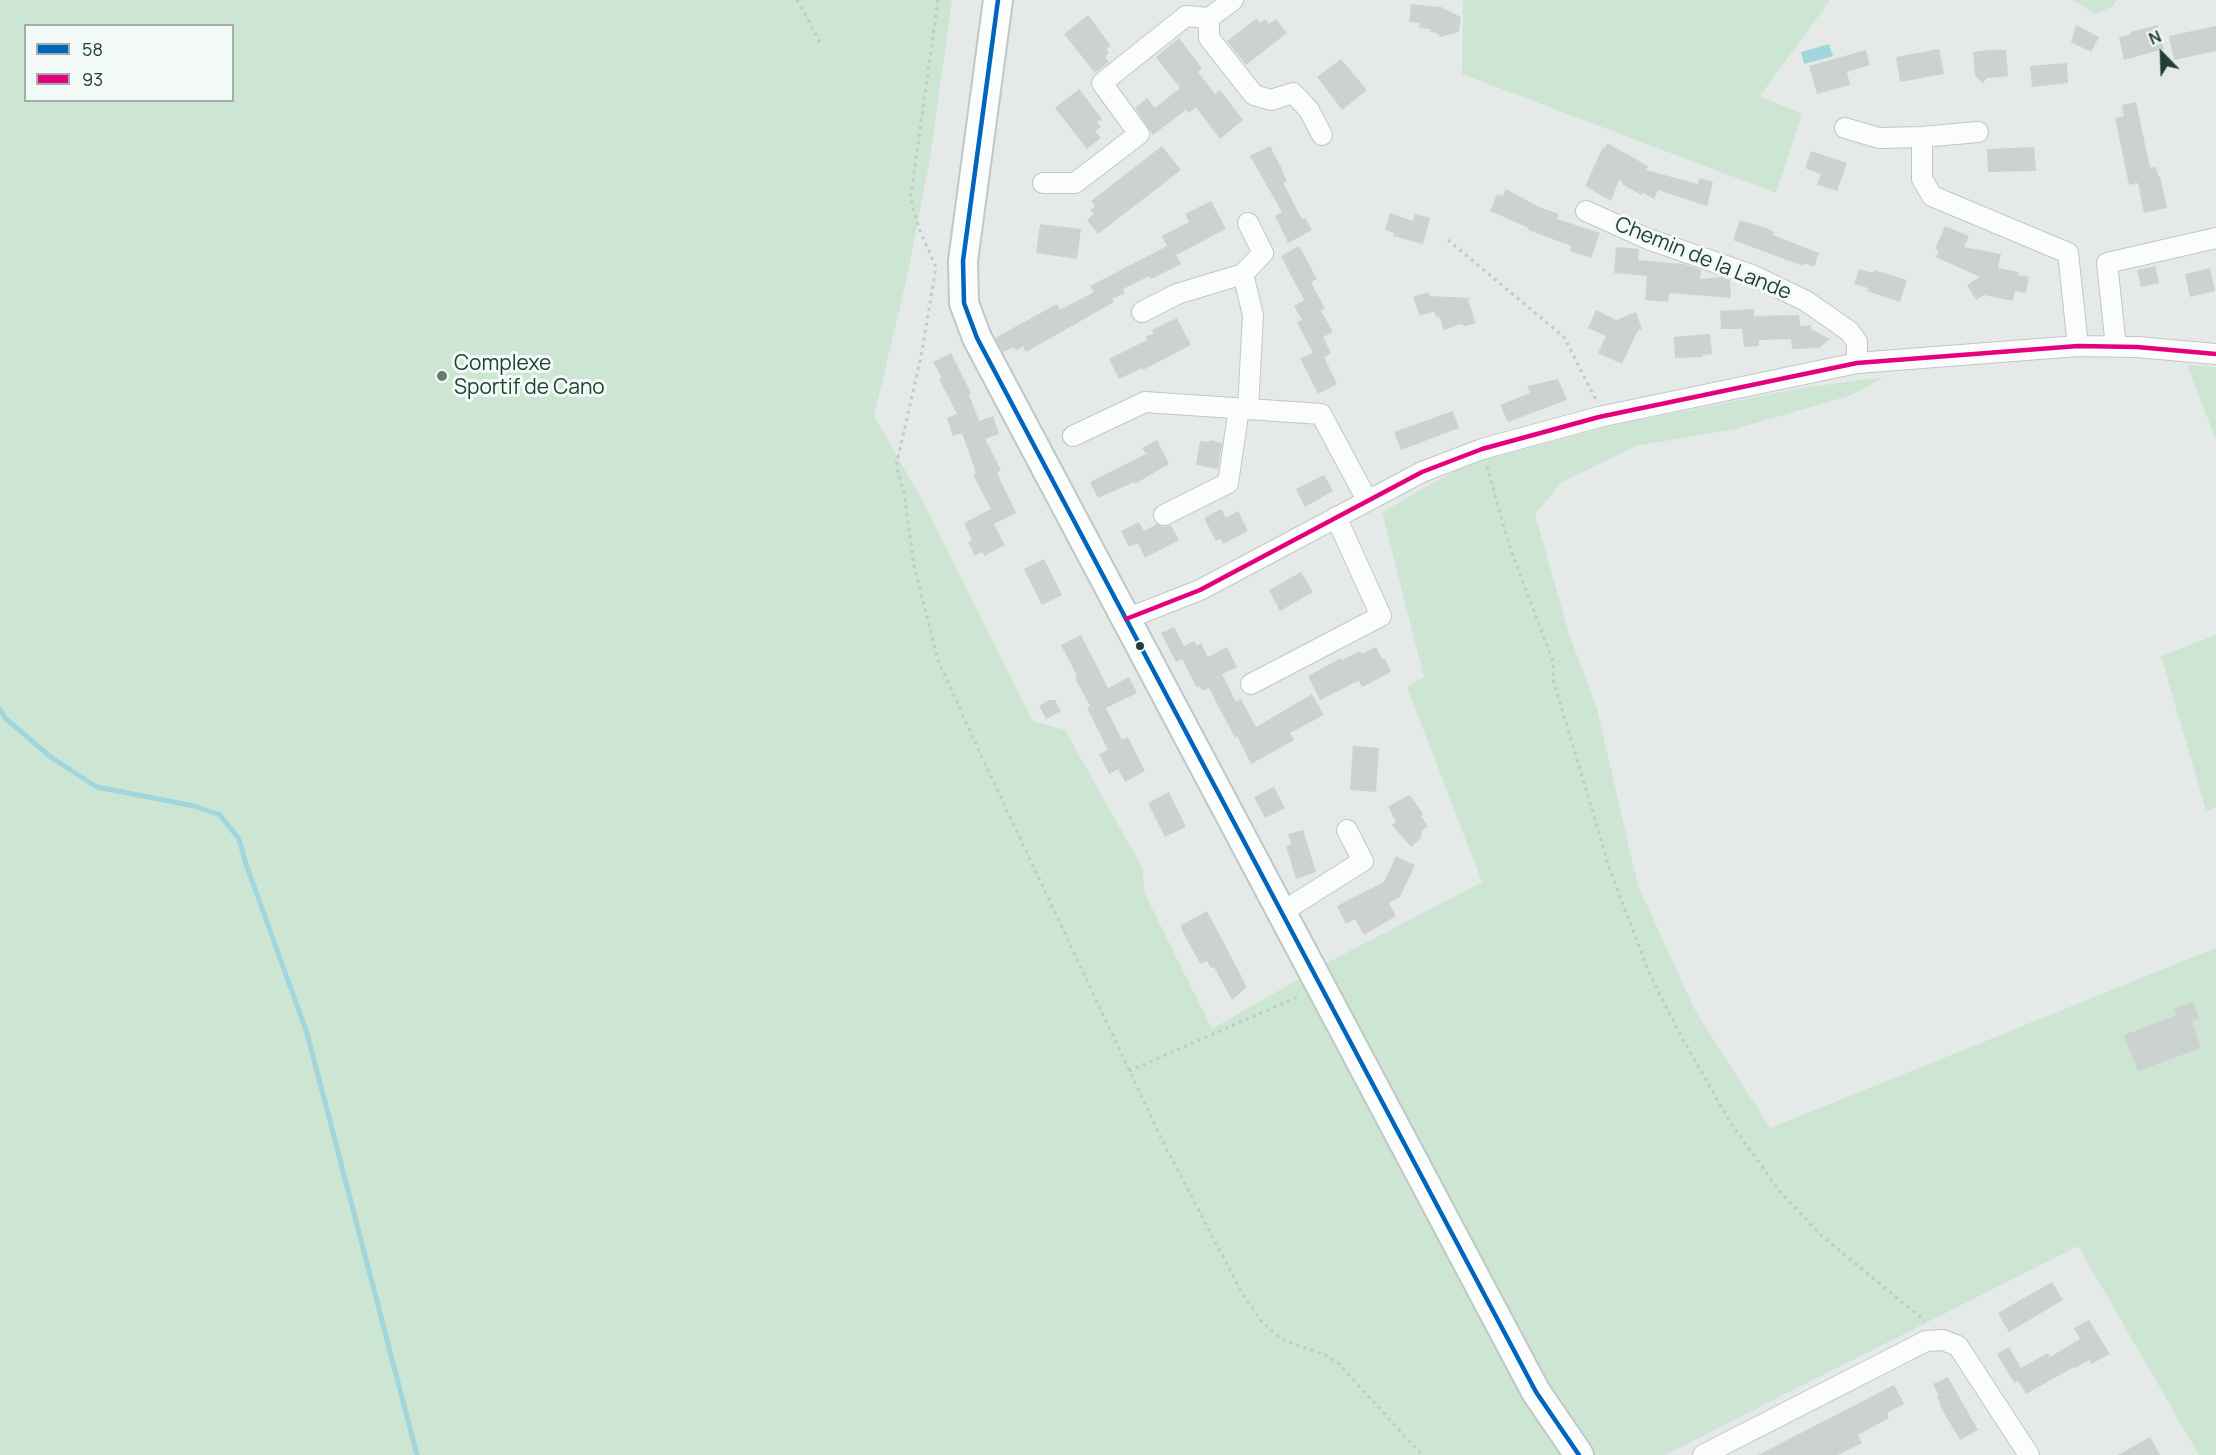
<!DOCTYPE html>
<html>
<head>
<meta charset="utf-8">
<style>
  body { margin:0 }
  #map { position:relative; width:2216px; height:1455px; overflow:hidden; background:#e5eae8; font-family:Manrope,sans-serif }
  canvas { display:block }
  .legend { position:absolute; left:24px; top:24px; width:210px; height:78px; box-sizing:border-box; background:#f3f9f6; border:2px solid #9fafa9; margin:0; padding:8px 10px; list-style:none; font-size:18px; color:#204036 }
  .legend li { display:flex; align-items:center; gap:12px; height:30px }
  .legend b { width:30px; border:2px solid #9fafa9 }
  .north { position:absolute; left:2132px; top:24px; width:60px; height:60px; -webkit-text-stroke:4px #f3f9f6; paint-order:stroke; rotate:337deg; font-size:16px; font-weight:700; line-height:24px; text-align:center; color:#204036 }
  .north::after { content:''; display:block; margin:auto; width:21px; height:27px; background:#204036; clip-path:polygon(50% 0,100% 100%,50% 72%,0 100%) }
</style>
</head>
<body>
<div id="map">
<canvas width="2216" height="1455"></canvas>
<ul class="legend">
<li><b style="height:8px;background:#0065bd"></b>58</li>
<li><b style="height:8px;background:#e5007d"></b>93</li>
</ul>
<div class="north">N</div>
</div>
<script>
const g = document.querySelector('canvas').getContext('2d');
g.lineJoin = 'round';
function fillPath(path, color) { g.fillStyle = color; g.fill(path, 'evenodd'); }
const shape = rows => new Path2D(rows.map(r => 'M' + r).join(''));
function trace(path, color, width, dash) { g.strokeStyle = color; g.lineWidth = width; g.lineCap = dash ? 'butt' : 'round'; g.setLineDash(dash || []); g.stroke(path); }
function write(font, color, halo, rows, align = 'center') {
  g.font = font + ' Manrope,sans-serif'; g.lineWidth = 6; g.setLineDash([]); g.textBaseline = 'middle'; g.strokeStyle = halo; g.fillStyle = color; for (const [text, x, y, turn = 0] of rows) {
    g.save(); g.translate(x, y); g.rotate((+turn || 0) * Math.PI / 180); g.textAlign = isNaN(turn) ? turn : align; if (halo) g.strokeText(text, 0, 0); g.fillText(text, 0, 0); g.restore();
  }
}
const green = shape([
  [0,0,952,0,930,159,907,277,874,416,925,505,1033,721,1065,730,1143,869,1144,892,1212,1029,1325,964,1482,882,1407,687,1424,677,1382,512,1465,465,1610,426,1802,388,1884,377,1852,395,1735,429,1636,446,1562,482,1535,514,1568,631,1597,709,1638,886,1696,1012,1770,1128,2216,948,2216,1455,2199,1455,2078,1246,1665,1455,0,1455],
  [26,26,232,26,232,100,26,100],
  [1463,0,1830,0,1760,96,1802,114,1776,193,1462,74],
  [2073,0,2117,0,2113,6,2095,14],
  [2187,365,2216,367,2216,440],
  [2216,635,2216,807,2206,811,2161,656]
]);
const water = shape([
  [1829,44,1833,56,1804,64,1801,52]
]);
const stream = shape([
  [0,709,5,718,52,758,97,787,194,806,220,815,239,839,246,864,307,1033,417,1455]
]);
const building = shape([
  [1411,4,1441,7,1461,17,1459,32,1440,37,1437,33,1430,32,1431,29,1419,28,1420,23,1409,22],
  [1088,15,1111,46,1106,49,1109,53,1105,57,1109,62,1095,73,1064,34],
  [1257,18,1260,23,1265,19,1269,24,1276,19,1287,33,1246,65,1227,41],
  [2076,25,2099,37,2091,52,2071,42],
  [2158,25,2164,49,2124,60,2119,37,2131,34,2130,32],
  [2216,26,2216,51,2174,60,2169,36],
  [1179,38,1202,68,1198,72,1215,94,1220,90,1243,120,1220,139,1196,107,1189,113,1186,110,1153,135,1135,108,1147,98,1155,108,1180,88,1156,57],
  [1939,49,1944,74,1900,82,1896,57],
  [1866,50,1870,65,1847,72,1850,85,1817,94,1809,66],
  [1987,50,2006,50,2008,76,1987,78,1983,83,1975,76,1973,52],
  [1341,59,1367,90,1342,110,1317,77],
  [2067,63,2068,83,2032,87,2030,66],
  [1079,89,1102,119,1097,122,1101,127,1095,131,1101,138,1087,149,1055,108],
  [2136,102,2150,168,2156,167,2158,176,2160,176,2167,208,2144,213,2138,183,2129,185,2115,118,2124,116,2122,105],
  [1607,143,1648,166,1646,170,1698,184,1700,178,1713,182,1707,206,1658,190,1654,199,1643,193,1641,195,1622,184,1622,181,1619,180,1611,201,1585,186,1603,147,1605,148],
  [1162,146,1181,170,1098,234,1087,220,1094,214,1090,210,1095,206,1091,201],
  [1270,146,1284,173,1283,174,1287,181,1283,183,1302,219,1305,218,1312,230,1288,243,1275,216,1282,212,1250,156],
  [2034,147,2036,171,1988,172,1987,149],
  [1811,151,1847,163,1837,191,1817,185,1821,174,1805,168],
  [1506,189,1539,207,1559,214,1557,219,1600,233,1591,258,1570,251,1571,246,1528,230,1529,228,1490,211,1497,194,1503,196],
  [1211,201,1226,229,1176,255,1181,264,1151,279,1149,276,1123,289,1125,293,1112,299,1114,302,1026,352,1023,346,1016,351,1014,347,1003,352,995,338,1057,304,1060,310,1094,292,1090,286,1167,246,1162,236,1189,222,1185,214],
  [1390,213,1413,221,1415,214,1430,218,1423,244,1393,236,1394,233,1385,230],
  [1740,220,1766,228,1774,232,1773,235,1819,253,1814,267,1804,263,1803,266,1733,240],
  [1040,224,1081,229,1077,259,1036,253],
  [1945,226,1969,236,1964,247,2001,254,1998,268,2019,272,2018,275,2029,277,2026,293,2015,291,2013,301,1984,295,1976,300,1967,285,1980,277,1936,257,1939,251,1935,249],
  [1299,246,1317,279,1311,282,1325,309,1321,311,1333,332,1323,337,1331,353,1324,357,1337,384,1318,394,1300,358,1313,353,1297,322,1302,320,1294,306,1304,300,1281,256],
  [1616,247,1639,249,1638,260,1684,264,1701,270,1700,279,1722,277,1730,280,1731,298,1669,293,1668,302,1645,300,1647,276,1614,273],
  [2155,266,2159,283,2141,287,2137,270],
  [2210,268,2215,291,2190,297,2185,274],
  [1859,269,1873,273,1874,270,1907,280,1900,302,1867,291,1868,288,1854,284],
  [1428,292,1430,296,1471,298,1468,300,1476,323,1465,326,1461,324,1444,330,1439,316,1436,317,1435,311,1420,316,1413,297],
  [1754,309,1754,316,1799,315,1800,326,1811,325,1811,329,1830,339,1819,348,1792,349,1791,339,1759,340,1759,346,1744,347,1742,329,1721,329,1720,311],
  [1596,310,1616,320,1636,312,1642,329,1638,330,1622,364,1598,353,1606,336,1588,328],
  [1177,318,1191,345,1143,370,1142,368,1119,379,1109,359,1147,340,1145,337,1154,333,1152,330],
  [1710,334,1712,354,1703,355,1703,357,1675,358,1674,337],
  [951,353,971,393,969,394,979,421,993,416,999,434,985,439,1001,470,997,473,1016,513,994,524,1005,545,984,556,982,552,975,556,968,542,972,540,964,523,991,509,973,475,976,473,962,433,953,436,947,418,957,414,939,379,942,378,933,362],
  [1558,379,1567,400,1508,422,1500,405,1530,393,1527,386],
  [1453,411,1459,428,1401,450,1394,432],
  [1157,440,1169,464,1135,484,1134,482,1098,498,1090,482,1146,454,1142,448],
  [1209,440,1222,443,1218,469,1196,465,1200,441,1209,442],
  [1324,475,1333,491,1305,507,1296,489],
  [1221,509,1226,518,1238,511,1248,531,1223,544,1221,539,1216,541,1204,518],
  [1139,522,1144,531,1157,524,1164,527,1171,525,1179,540,1145,558,1138,543,1129,547,1121,531],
  [1044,559,1062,595,1042,605,1024,569],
  [1301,572,1313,592,1280,611,1269,590],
  [1174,627,1184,646,1194,641,1197,646,1201,643,1208,657,1227,647,1237,667,1222,674,1236,702,1241,699,1256,727,1312,694,1324,715,1290,733,1294,740,1251,764,1237,736,1235,738,1209,688,1202,691,1200,686,1197,688,1182,659,1176,662,1161,633],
  [1081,635,1108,688,1129,677,1137,693,1106,708,1122,740,1128,737,1145,771,1125,782,1118,769,1109,774,1099,754,1108,750,1087,708,1090,706,1076,680,1076,674,1061,645],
  [1376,647,1382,659,1385,658,1391,672,1362,687,1359,681,1354,683,1320,700,1308,676,1341,658,1342,660,1360,651,1362,654],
  [1049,700,1055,700,1061,711,1046,719,1039,706],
  [1353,746,1379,748,1376,792,1350,790],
  [1274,787,1285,808,1265,818,1254,797],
  [1169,792,1186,827,1165,837,1148,803],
  [1410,795,1423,814,1421,816,1428,826,1422,831,1421,838,1411,847,1392,825,1396,822,1388,806],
  [1303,830,1316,872,1296,879,1286,846,1291,844,1288,834],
  [1396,856,1415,865,1400,897,1389,903,1396,916,1364,935,1355,919,1346,924,1337,906,1384,882],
  [1207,911,1247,987,1232,1000,1214,967,1211,968,1207,961,1200,964,1180,926],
  [2193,1002,2199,1018,2192,1021,2201,1048,2138,1071,2124,1035,2177,1015,2174,1008],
  [2052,1282,2063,1300,2009,1332,1998,1313],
  [2089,1320,2110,1354,2091,1364,2089,1360,2075,1368,2074,1367,2026,1394,2018,1381,2014,1383,1997,1354,2009,1347,2021,1368,2048,1353,2050,1357,2080,1339,2074,1328],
  [1948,1377,1978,1430,1960,1440,1940,1406,1941,1405,1937,1396,1939,1395,1933,1384],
  [1894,1385,1904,1404,1887,1413,1889,1418,1858,1435,1862,1443,1838,1455,1758,1455],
  [2150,1437,2160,1455,2118,1455]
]);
const path = shape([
  [797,0,821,44],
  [938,0,911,195,912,206,920,231,936,267,921,357,896,466,904,493,914,566,938,660,979,751,1164,1144,1242,1293,1262,1322,1281,1339,1325,1355,1337,1362,1422,1455],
  [1448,240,1564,337,1596,400],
  [1487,466,1509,545,1553,661,1553,679,1610,870,1650,975,1680,1034,1730,1122,1781,1193,1822,1236,1925,1321],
  [1129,1071,1300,996]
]);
const street = shape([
  [1209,18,1209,38,1254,95,1271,100,1293,93,1309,110,1322,135],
  [1845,128,1879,138,1922,137,1978,132],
  [1922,137,1922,179,1932,196,2068,253,2078,346],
  [1043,183,1075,183,1139,134,1102,83,1186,16,1209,18,1233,0],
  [1586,211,1648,239,1752,275,1806,301,1849,331,1857,342,1857,363],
  [1248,223,1263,253,1243,274,1253,315,1248,409],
  [1142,312,1177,294,1243,274],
  [2116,347,2107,263,2216,238],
  [1073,436,1145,402,1321,414,1367,500],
  [1164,515,1228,483,1239,408],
  [1126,619,1200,590,1422,472,1482,449,1599,417,1857,363,2078,346,2137,347,2216,354],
  [1251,684,1381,616,1336,517],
  [1282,912,1363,861,1347,830],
  [1703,1455,1926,1341,1943,1340,1958,1346,2029,1455]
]);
const secondary = shape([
  [998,0,963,261,964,303,977,338,1536,1392,1579,1455]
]);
const bus1 = shape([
  [998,0,963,261,964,303,977,338,1536,1392,1579,1455]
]);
const bus2 = shape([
  [1126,619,1200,590,1422,472,1482,449,1599,417,1857,363,2078,346,2137,347,2216,354]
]);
const markers = [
  [442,376,6,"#657c74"],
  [1140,646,5,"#204036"]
];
const streetNames = [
  ["Chemin de la Lande",1703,259,22]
];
const poiNames = [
  ["Complexe",454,364],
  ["Sportif de Cano",454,388]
];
fillPath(green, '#cde5d3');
fillPath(water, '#a2d6dd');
trace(stream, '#a2d6dd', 5);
fillPath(building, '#ccd2cf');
trace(street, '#c2c7c5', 22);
trace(secondary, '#c0c8c5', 32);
trace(path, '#c1cac6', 3, [3, 4.5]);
trace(street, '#fbfcfc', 20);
trace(secondary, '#fbfcfc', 28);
trace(bus1, '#0065bd', 4.5);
trace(bus2, '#e5007d', 4.5);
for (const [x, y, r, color] of markers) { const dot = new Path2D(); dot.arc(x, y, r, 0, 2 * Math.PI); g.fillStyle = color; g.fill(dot); trace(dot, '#f3f9f6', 2); }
write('21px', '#204036', '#f3f9f6', streetNames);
write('21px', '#204036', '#f3f9f6', poiNames, 'left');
</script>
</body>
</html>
